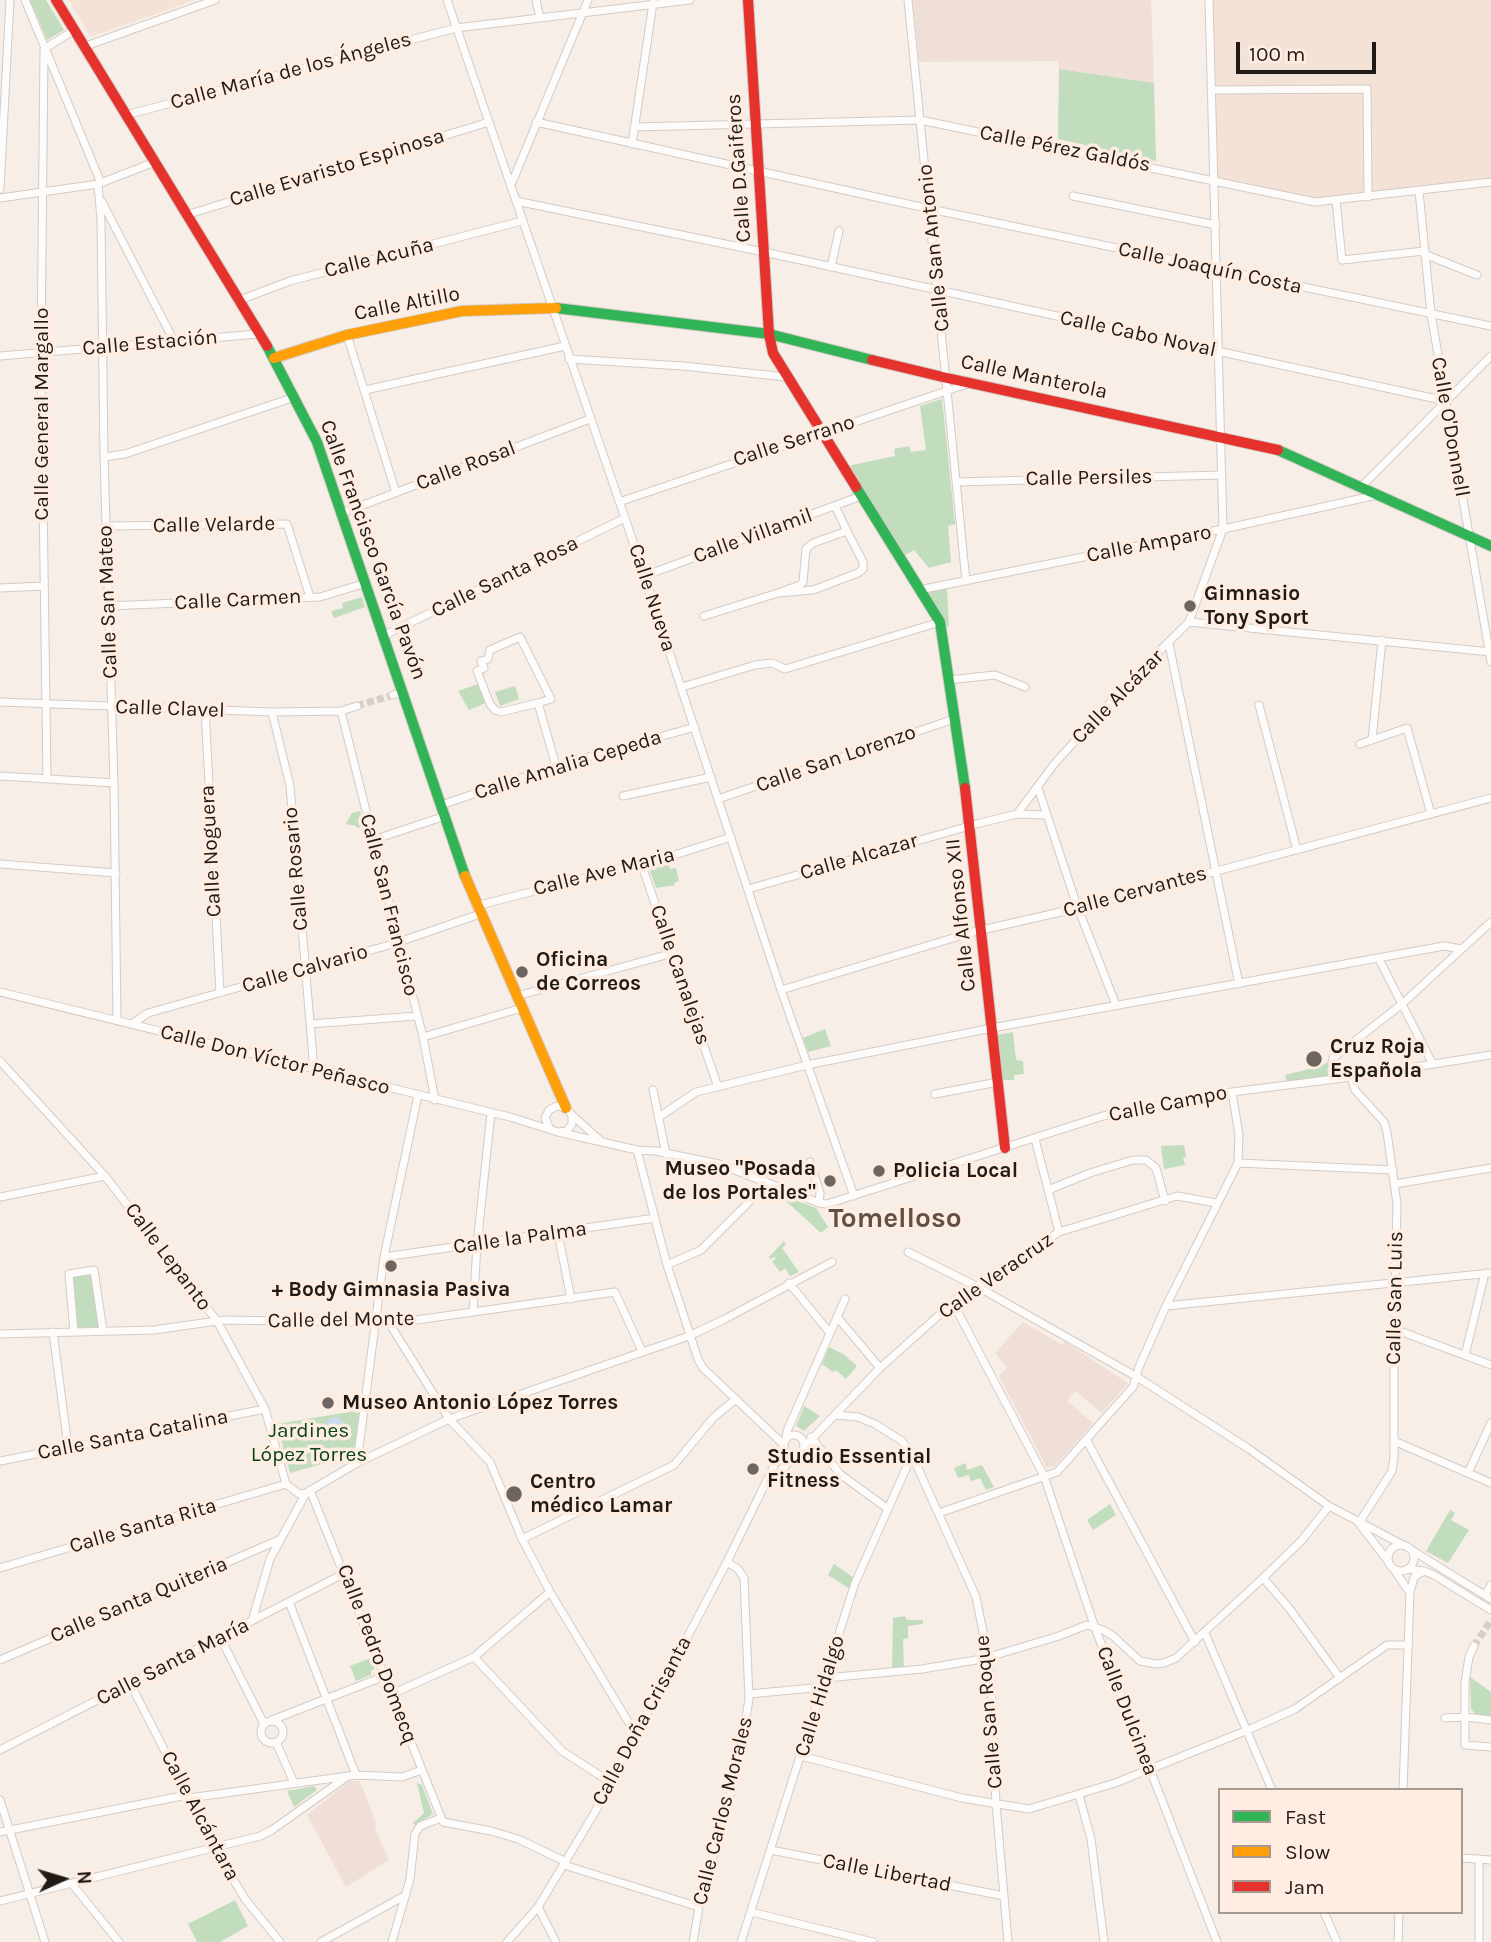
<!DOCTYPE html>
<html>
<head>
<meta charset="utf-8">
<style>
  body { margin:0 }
  #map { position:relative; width:1491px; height:1942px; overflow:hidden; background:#f7eee7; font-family:Karla,sans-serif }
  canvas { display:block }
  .legend { position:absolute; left:1218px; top:1788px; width:245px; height:126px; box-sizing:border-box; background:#feede0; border:2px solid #a69990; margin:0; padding:9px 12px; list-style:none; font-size:21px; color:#211b17 }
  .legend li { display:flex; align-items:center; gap:14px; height:35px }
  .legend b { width:35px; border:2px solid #a69990 }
  .north { position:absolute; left:28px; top:1844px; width:70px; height:70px; -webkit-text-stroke:5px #feede0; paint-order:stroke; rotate:86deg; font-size:19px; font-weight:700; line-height:28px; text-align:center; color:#211b17 }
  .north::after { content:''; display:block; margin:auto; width:24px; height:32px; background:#211b17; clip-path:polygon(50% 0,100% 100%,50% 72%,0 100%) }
  .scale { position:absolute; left:1236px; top:42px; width:140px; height:32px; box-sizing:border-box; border:4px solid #211b17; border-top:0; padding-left:9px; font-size:21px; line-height:24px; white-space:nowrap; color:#211b17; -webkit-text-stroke:5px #feede0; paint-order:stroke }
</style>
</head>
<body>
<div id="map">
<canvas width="1491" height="1942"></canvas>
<ul class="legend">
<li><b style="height:9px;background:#30b455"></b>Fast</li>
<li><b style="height:9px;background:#ff9f0a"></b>Slow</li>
<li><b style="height:9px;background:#e5322d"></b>Jam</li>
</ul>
<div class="north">N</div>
<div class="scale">100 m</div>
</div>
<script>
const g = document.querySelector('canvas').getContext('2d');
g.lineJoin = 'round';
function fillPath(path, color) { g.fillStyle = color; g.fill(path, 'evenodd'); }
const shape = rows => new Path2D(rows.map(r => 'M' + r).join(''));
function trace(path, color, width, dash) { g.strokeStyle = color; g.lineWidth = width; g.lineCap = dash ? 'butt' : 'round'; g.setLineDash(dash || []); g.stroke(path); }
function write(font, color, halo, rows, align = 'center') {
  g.font = font + ' Karla,sans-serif'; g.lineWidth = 7; g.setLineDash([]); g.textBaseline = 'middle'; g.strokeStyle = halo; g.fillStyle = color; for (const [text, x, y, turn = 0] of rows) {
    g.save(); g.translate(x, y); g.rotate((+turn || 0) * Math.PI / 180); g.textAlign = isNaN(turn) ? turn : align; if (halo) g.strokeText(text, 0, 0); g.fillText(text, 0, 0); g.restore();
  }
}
const built = shape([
  [69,0,195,0,90,37],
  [1209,0,1491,0,1491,182,1315,202,1214,180]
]);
const education = shape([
  [913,0,1151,0,1154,83,1059,69,1058,61,919,62],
  [1023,1322,1062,1345,1065,1342,1128,1383,1102,1413,1075,1391,1067,1401,1093,1423,1055,1466,1047,1468,999,1376,1007,1368,995,1353],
  [350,1781,360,1781,376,1823,375,1829,389,1860,346,1887,307,1815]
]);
const green = shape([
  [30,0,46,0,64,30,47,40],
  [1059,69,1154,83,1156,161,1058,139],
  [942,399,955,524,948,526,951,562,929,568,914,550,902,557,847,466,895,456,894,449,909,446,911,452,926,450,920,406],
  [927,588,947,589,949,627,940,622,919,590],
  [362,597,365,607,334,618,331,611,343,608,342,603],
  [478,684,486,703,469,710,458,691],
  [515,686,519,699,500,706,495,692],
  [360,811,364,826,357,828,356,826,346,824,352,813],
  [668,862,670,869,676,868,679,881,674,883,675,885,656,888,649,868],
  [825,1029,831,1046,808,1052,803,1038],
  [1013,1032,1016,1060,1023,1061,1024,1074,1014,1075,1014,1080,1003,1080,998,1035],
  [1329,1061,1327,1071,1329,1076,1287,1082,1285,1075,1321,1066],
  [1184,1145,1186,1157,1183,1158,1185,1165,1164,1169,1161,1146],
  [777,1193,816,1208,828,1227,821,1233],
  [784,1241,786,1244,782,1248,799,1272,790,1276,785,1268,780,1272,772,1261,776,1259,775,1257,770,1259,769,1257],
  [94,1270,103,1331,74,1332,69,1274],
  [829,1347,843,1354,857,1366,846,1379,836,1370,833,1372,822,1364],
  [804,1406,820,1416,804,1431,796,1426],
  [361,1410,353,1455,290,1473,277,1424],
  [966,1463,967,1470,982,1465,994,1487,986,1490,980,1478,971,1481,969,1475,958,1478,954,1468],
  [1110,1504,1116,1515,1093,1530,1087,1520],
  [1450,1510,1455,1513,1451,1520,1469,1530,1448,1563,1426,1551],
  [834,1564,854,1578,850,1589,828,1575],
  [905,1616,907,1620,923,1620,923,1624,908,1626,908,1638,903,1639,904,1668,892,1670,893,1618],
  [371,1658,375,1668,371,1671,371,1675,356,1681,350,1666],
  [1470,1677,1491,1692,1491,1716,1476,1715,1471,1709],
  [417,1783,422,1785,433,1814,415,1825,413,1823,424,1813],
  [314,1786,317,1790,294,1807,287,1791],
  [235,1900,248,1926,220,1942,197,1942,188,1924]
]);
const water = shape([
  '326 1426a9 9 0 1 1 18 0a9 9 0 1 1-18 0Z'
]);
const streetTunnel = shape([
  [357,706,393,695],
  [1474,1646,1491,1620]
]);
const street = shape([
  [25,0,101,183],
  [447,0,625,518,781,990,854,1196],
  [536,0,540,18],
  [908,0,966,581],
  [83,47,215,0],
  [1211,90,1367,89,1368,197],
  [126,115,456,28,690,0],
  [536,122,930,209,1491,326],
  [634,127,920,120,1315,202,1491,182],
  [632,144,653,3],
  [98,184,101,220,104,457,114,783,117,1020],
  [511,185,588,0],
  [0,189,10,0],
  [1419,191,1431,314,1491,662],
  [1073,196,1216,225],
  [0,198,98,184,155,162],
  [1336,200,1342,260,1424,251],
  [516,201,764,252,1446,401],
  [102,202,174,341],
  [186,215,489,122],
  [1424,254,1477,275],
  [831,267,839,231],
  [237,301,290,281,522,221],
  [347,335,396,493],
  [0,356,258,334],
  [569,359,683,366,786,377],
  [365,390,565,346],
  [104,457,125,454,295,397],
  [957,482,1222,475],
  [1361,487,1491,356],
  [619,502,967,384],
  [835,506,847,531],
  [342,513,590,419],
  [106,526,287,524,310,597],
  [644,576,861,496],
  [0,588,43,586],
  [919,590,1223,529,1377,495],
  [108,606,320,597,366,583],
  [704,616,778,593,813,590,858,573,863,569,863,562,847,531,813,543,806,549,803,582,800,585,778,593],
  [1189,622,1491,652],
  [385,635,625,518],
  [1169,644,1239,984],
  [948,680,995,675,1025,687],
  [682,687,755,665,772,663,785,669,940,622],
  [393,695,403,692],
  [0,702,272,712,341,711,357,706],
  [538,703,501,712,495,710,490,704,477,671,484,668,481,661,488,659,490,650,520,637,551,699,538,703,556,766],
  [1259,705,1297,850],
  [205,709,220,993],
  [341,711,423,1037,435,1100],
  [272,712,290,786,314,1070],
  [1372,740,1382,640],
  [1360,744,1407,728,1431,814],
  [0,776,114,783],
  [47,779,41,353,44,49,73,31],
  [1038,788,1047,815],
  [623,796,711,777],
  [718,799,954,719],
  [441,805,556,766,695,727],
  [1017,814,1055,763,1142,668,1189,622,1223,529,1209,0],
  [373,840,445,816],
  [641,863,718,1087],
  [0,864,116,873],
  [748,889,980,823,1017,814,1047,815,1076,903,1116,1005],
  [476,906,671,856,731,837],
  [1379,959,1432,1063],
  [781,990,973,932,1078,908,1491,798],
  [0,992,510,1117,558,1132,567,1131,572,1124,572,1115,566,1108,557,1106,549,1110,545,1118,550,1129],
  [517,996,673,953],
  [132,1024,148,1013,393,944,480,914],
  [310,1024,417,1016],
  [423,1037,522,1008],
  [0,1061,105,1176,217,1321,265,1409,286,1484,299,1494,306,1493,357,1463,449,1419,689,1336,723,1320,832,1262],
  [1351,1077,1355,1090,1384,1122,1387,1132,1397,1204,1394,1329,1394,1457,1392,1471,1359,1523],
  [1336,1078,1332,1070,1333,1058,1402,1004,1491,922],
  [653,1090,666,1154],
  [935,1094,998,1082],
  [572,1115,601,1141],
  [659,1117,696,1092,807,1065,992,1028,1444,946,1461,949],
  [558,1132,637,1150,656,1151,719,1164,819,1203,827,1204,1103,1116,1232,1092,1351,1077,1491,1055],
  [1035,1139,1059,1232],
  [810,1162,820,1193,819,1203],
  [1238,1163,1393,1170],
  [1395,1184,1491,1168],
  [1048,1190,1090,1173,1133,1160,1146,1160,1156,1168,1165,1201],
  [0,1197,105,1176],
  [558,1233,571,1299],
  [908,1252,978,1287,1137,1377,1249,1449,1329,1506,1407,1547],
  [384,1257,655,1218],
  [667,1265,701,1250,747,1204,765,1181],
  [789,1283,830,1333],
  [953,1303,1044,1476,1095,1628,1217,1942],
  [1166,1306,1491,1273],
  [473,1312,477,1245,491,1113],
  [838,1318,880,1368],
  [389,1323,449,1419,490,1462,522,1539,550,1592,635,1733],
  [1394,1329,1491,1365],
  [53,1332,68,1447],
  [74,1332,69,1274,94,1270,103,1331],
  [0,1334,154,1330,224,1320,395,1323,615,1292,642,1351],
  [1465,1355,1485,1273],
  [835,1415,858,1417,875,1424,902,1441,912,1455,976,1597,988,1657,991,1680,996,1804,1008,1942],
  '784 1445a10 10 0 1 1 20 0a10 10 0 1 1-20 0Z',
  [811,1437,840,1474,888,1509],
  [786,1439,787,1431,845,1299],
  [1086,1439,1195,1642],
  [1394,1441,1491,1483],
  [804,1447,880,1368,957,1299,1059,1232,1177,1196,1216,1203],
  [0,1461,265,1409],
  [357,1463,384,1257,418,1095],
  [1468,1473,1491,1423],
  [766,1484,798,1454],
  [310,1490,443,1822,491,1831,518,1839,566,1862],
  [939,1513,1057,1472,1133,1387,1139,1367,1166,1306,1238,1163,1239,1135,1232,1092],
  [1361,1526,1388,1561],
  [522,1539,674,1465,713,1418,736,1399],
  '1388 1558a13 13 0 1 1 26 0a13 13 0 1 1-26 0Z',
  [1410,1549,1491,1599],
  [0,1568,286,1484],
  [1393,1568,1410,1593],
  [1407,1569,1424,1571,1434,1575,1491,1610],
  [1263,1578,1289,1608,1340,1678],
  [1485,1595,1491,1585],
  [289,1602,356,1775],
  [252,1621,270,1559,306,1493],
  [1205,1633,1272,1790],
  [220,1637,264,1724],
  [1474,1646,1469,1657,1465,1683,1465,1745,1491,1747],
  [474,1657,562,1751,610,1782],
  [0,1660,279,1540],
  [826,1678,922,1669,982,1659,1059,1636,1087,1625,1103,1630,1113,1636,1140,1661,1156,1664,1164,1663,1176,1658,1263,1578,1302,1540,1329,1506],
  [130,1683,215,1849,245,1899,280,1942],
  [392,1694,474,1657,550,1592],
  [749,1694,823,1687],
  [1445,1718,1466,1717,1491,1720],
  [272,1720,385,1676],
  '261 1732a11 11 0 1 1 22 0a11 11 0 1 1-22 0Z',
  [276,1742,294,1783],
  [0,1750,345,1573],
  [801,1756,962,1798,1029,1809,1115,1783,1248,1730,1295,1709,1387,1645,1409,1645],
  [1403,1790,1410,1593,1414,1577,1424,1571],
  [1079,1795,1091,1839,1104,1942],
  [189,1798,356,1775,402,1777,422,1770],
  [0,1800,45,1942],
  [0,1832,187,1795],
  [771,1850,1004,1896],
  [1461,1858,1491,1860],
  [564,1865,699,1907],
  [72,1884,119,1942],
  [0,1901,260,1836,272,1830,348,1776],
  [538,1907,556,1942],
  [751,1912,873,1942],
  [1324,1912,1337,1942],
  [321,1942,406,1895],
  [392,1942,410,1879,415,1834,420,1826,441,1818],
  [507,1942,538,1907,595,1812,727,1562,784,1445,703,1368,698,1359,667,1265,637,1150],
  [693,1942,699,1907,739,1762,749,1699,744,1578,738,1569,727,1562],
  [741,1942,855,1583,912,1455],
  [1398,1942,1399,1912],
  [1479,1942,1479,1859]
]);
const fast = shape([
  [556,308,769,334,872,360],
  [267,346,317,442,465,876],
  [1278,450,1491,546],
  [856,487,940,622,965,788]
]);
const slow = shape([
  [274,358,347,335,462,311,556,308],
  [465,876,566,1108]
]);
const jam = shape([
  [56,0,267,346],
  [748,0,769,334,773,353,856,487],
  [872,360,947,378,1278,450],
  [965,788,1005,1148]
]);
const markers = [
  [1190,606,7,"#6c6560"],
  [522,972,7,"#6c6560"],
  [1314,1059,9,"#6c6560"],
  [879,1171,7,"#6c6560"],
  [830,1181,7,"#6c6560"],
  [391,1266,7,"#6c6560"],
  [328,1403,7,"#6c6560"],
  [753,1469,7,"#6c6560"],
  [514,1494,9,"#6c6560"]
];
const streetNames = [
  ["Calle María de los Ángeles",291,71,-15],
  ["Calle Pérez Galdós",1065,149,11],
  ["Calle Evaristo Espinosa",337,168,-17],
  ["Calle D.Gaiferos",739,168,-94],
  ["Calle San Antonio",934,248,-96],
  ["Calle Acuña",379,258,-14],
  ["Calle Joaquín Costa",1210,268,12],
  ["Calle Altillo",407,304,-11],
  ["Calle Cabo Noval",1138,334,12],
  ["Calle Estación",150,343,-5],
  ["Calle Manterola",1034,377,12],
  ["Calle General Margallo",42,414,-90],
  ["Calle O'Donnell",1450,427,80],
  ["Calle Serrano",794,441,-18],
  ["Calle Rosal",466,466,-21],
  ["Calle Persiles",1089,478,-1],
  ["Calle Velarde",214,525,-1],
  ["Calle Villamil",753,536,-20],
  ["Calle Amparo",1149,544,-11],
  ["Calle Francisco García Pavón",373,550,70],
  ["Calle Santa Rosa",505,577,-26],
  ["Calle Nueva",652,598,72],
  ["Calle Carmen",238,600,-3],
  ["Calle San Mateo",108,602,-92],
  ["Calle Alcázar",1118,697,-46],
  ["Calle Clavel",170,709,2],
  ["Calle San Lorenzo",836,759,-19],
  ["Calle Amalia Cepeda",568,765,-17],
  ["Calle Noguera",211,851,-93],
  ["Calle Alcazar",859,857,-16],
  ["Calle Rosario",296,869,-95],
  ["Calle Ave Maria",604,872,-14],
  ["Calle Cervantes",1135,892,-15],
  ["Calle San Francisco",389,905,76],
  ["Calle Alfonso XII",961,915,-96],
  ["Calle Calvario",305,969,-16],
  ["Calle Canalejas",680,975,71],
  ["Calle Don Víctor Peñasco",275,1060,14],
  ["Calle Campo",1168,1104,-11],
  ["Calle la Palma",520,1238,-8],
  ["Calle Lepanto",168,1257,53],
  ["Calle Veracruz",996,1276,-35],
  ["Calle San Luis",1395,1298,-89],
  ["Calle del Monte",341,1320,-1],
  ["Calle Santa Catalina",133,1435,-11],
  ["Calle Santa Rita",143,1526,-16],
  ["Calle Santa Quiteria",139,1600,-23],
  ["Calle Pedro Domecq",377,1654,69],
  ["Calle Santa María",173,1662,-27],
  ["Calle Hidalgo",820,1696,-73],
  ["Calle Dulcinea",1127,1711,69],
  ["Calle San Roque",989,1712,-95],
  ["Calle Doña Crisanta",642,1721,-62],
  ["Calle Carlos Morales",723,1811,-76],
  ["Calle Alcántara",200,1816,62],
  ["Calle Libertad",887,1873,11]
];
const poiNames = [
  ["Gimnasio",1204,594],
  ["Tony Sport",1204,618],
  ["Oficina",536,960],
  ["de Correos",536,984],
  ["Cruz Roja",1330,1047],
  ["Española",1330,1071],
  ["Museo \"Posada",816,1169,"right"],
  ["de los Portales\"",816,1193,"right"],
  ["Policia Local",893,1171],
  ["+ Body Gimnasia Pasiva",391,1290,"center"],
  ["Museo Antonio López Torres",342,1403],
  ["Studio Essential",767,1457],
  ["Fitness",767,1481],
  ["Centro",530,1482],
  ["médico Lamar",530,1506]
];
const parkNames = [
  ["Jardines",309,1431],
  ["López Torres",309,1455]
];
const districtNames = [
  ["Tomelloso",895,1219]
];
fillPath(built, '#f4e2d6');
fillPath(education, '#efdfd6');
fillPath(green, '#c2dcbe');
fillPath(water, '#ccdaef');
trace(streetTunnel, '#d7cec8', 7, [7, 3.5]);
trace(street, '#d3cbc5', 9);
trace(fast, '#d3cbc5', 12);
trace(slow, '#d3cbc5', 12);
trace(jam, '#d3cbc5', 12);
trace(street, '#fefcfb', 7);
trace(fast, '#30b455', 10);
trace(slow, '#ff9f0a', 10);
trace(jam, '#e5322d', 10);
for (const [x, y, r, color] of markers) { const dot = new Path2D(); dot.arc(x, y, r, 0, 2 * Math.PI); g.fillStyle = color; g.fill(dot); trace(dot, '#feede0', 2.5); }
write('21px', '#211b17', '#feede0', streetNames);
write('bold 21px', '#211b17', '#feede0', poiNames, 'left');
write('21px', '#074518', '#feede0', parkNames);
write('bold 28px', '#5f5146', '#feede0', districtNames);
</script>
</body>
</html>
